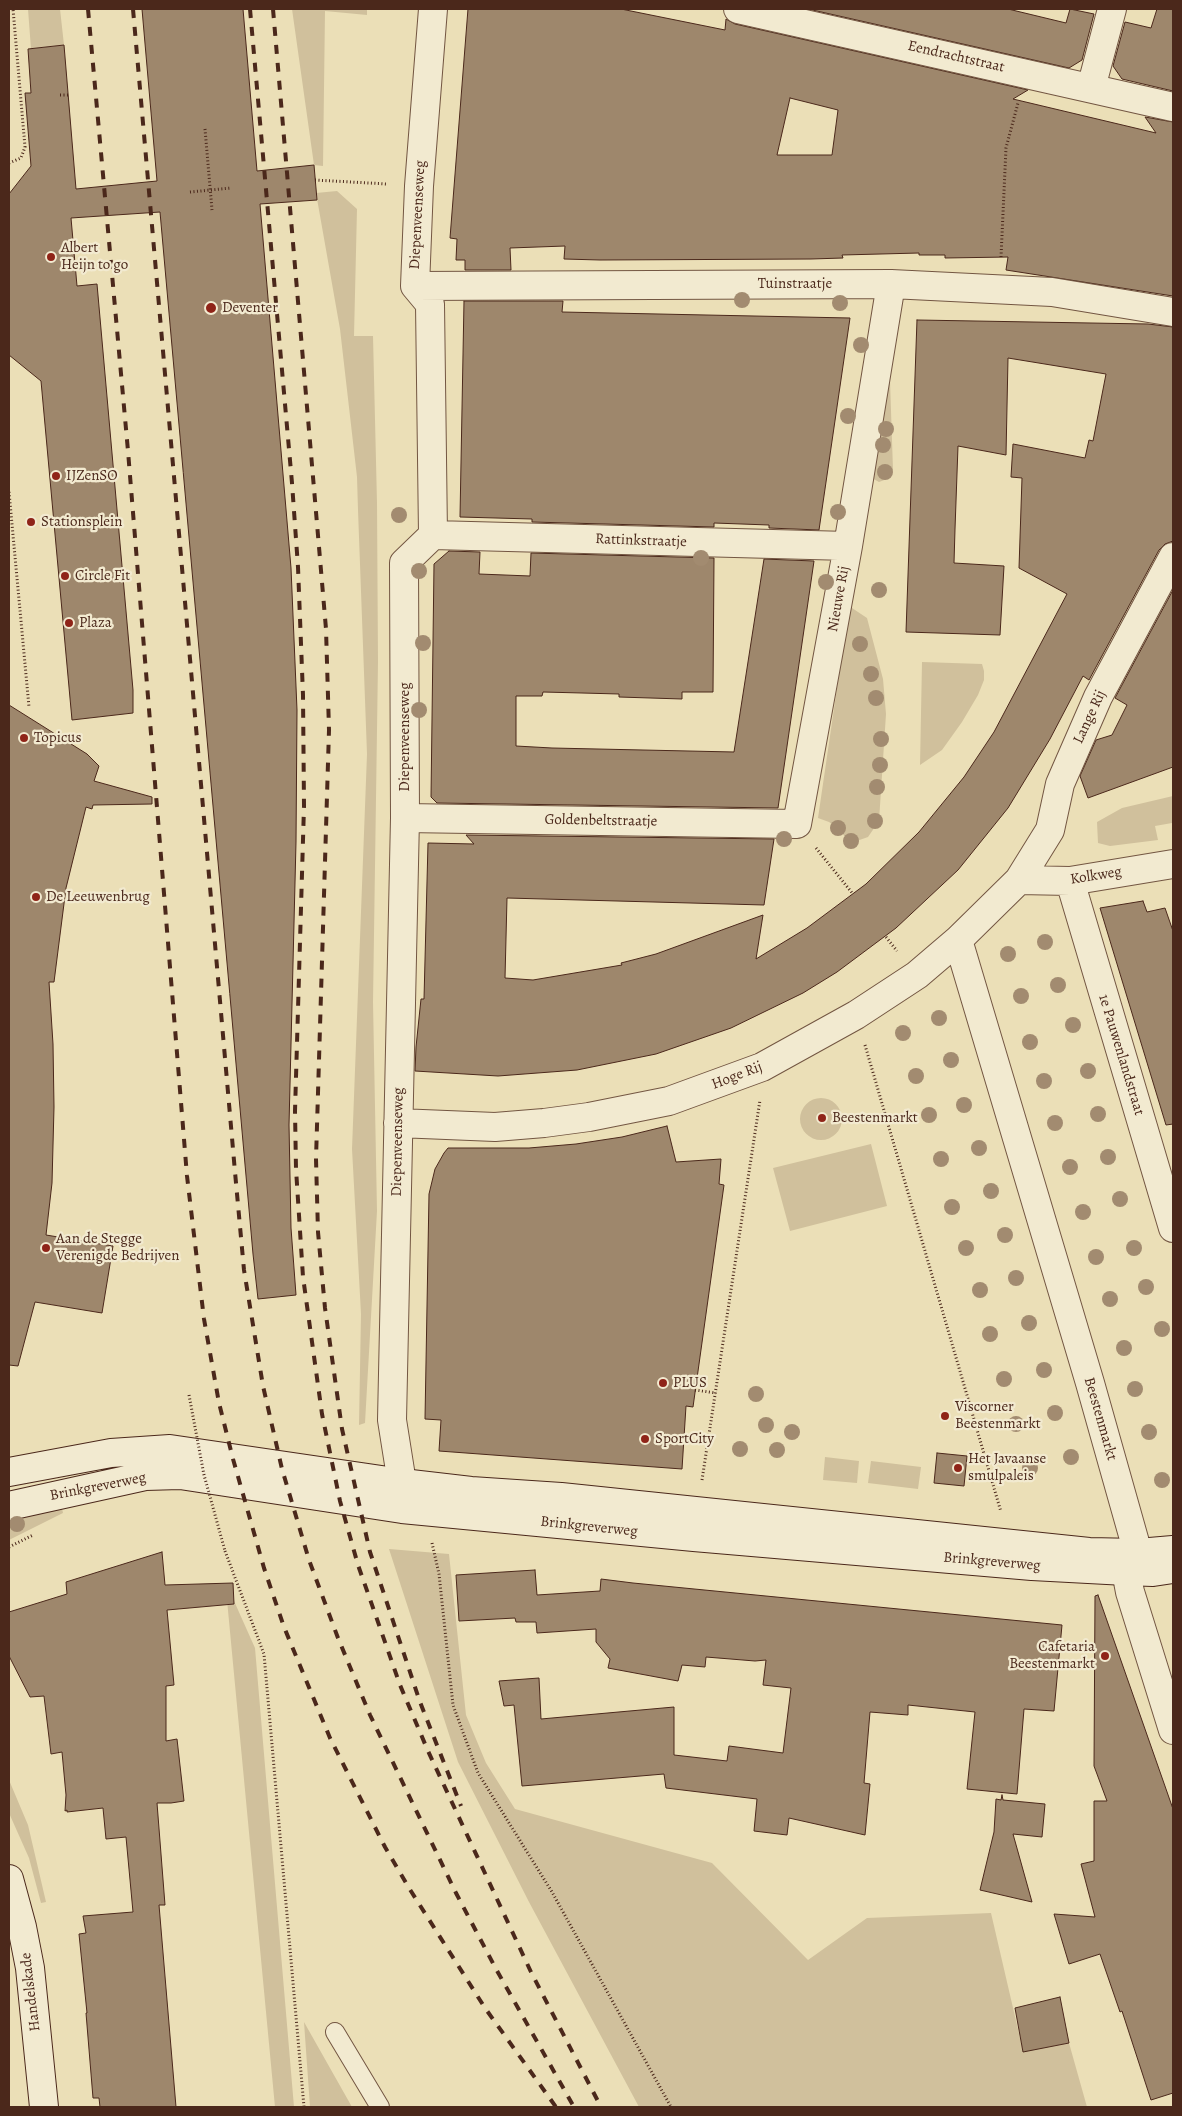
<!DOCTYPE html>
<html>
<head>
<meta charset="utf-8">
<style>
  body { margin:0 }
  #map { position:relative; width:1182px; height:2116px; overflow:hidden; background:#ebdfb7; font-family:Alegreya,serif }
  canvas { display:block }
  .frame { position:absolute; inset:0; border:10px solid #4b281b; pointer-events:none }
</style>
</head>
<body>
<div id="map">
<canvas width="1182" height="2116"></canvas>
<div class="frame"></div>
</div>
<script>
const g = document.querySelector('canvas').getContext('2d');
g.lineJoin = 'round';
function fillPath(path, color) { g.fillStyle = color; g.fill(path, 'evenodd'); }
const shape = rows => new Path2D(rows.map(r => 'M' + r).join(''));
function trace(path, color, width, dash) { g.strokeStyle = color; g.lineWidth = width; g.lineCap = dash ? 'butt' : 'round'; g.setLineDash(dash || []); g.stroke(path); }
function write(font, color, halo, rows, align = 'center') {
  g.font = font + ' Alegreya,serif'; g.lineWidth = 4.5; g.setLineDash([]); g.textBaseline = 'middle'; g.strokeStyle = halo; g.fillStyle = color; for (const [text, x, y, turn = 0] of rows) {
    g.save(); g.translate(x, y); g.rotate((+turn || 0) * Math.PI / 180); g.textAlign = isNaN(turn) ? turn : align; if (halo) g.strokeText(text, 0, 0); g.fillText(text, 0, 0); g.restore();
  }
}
const green = shape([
  [28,9,60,9,64,45,31,49],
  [292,9,367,9,367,15,325,11,323,166,314,165],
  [337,191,357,209,354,336,373,336,377,503,378,662,373,1002,377,1211,365,1423,359,1425,361,1314,352,1149,367,754,358,510,357,477,340,329,316,193],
  [885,381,890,381,893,470,887,479,879,482,868,476],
  [849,606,867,618,883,679,886,714,879,821,868,837,851,843,838,829,829,822,818,818],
  [922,662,982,664,984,671,984,680,978,695,962,722,942,750,920,765],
  [1173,796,1173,827,1172,823,1155,826,1158,840,1110,846,1098,843,1097,822,1122,808],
  '800 1119a21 21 0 1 1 42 0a21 21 0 1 1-42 0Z',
  [871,1144,887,1206,790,1231,773,1168],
  [825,1457,859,1461,857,1483,823,1480],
  [871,1461,921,1467,918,1489,868,1483],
  [61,1504,63,1513,9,1540,9,1515],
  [389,1549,449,1554,466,1715,486,1763,515,1809,712,1863,808,1960,867,1918,991,1913,1023,2051,1069,2043,1087,2107,639,2107,529,1902,458,1762],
  [230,1592,255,1648,294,2107,275,2107,227,1600],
  [9,1780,28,1825,46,1902,41,1903,29,1858,9,1813],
  [304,2022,352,2107,310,2107]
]);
const building = shape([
  [142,9,243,9,257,171,314,165,317,200,260,204,291,568,297,710,296,842,289,1125,291,1228,296,1295,258,1299,253,1254,160,212,71,218,77,286,97,284,133,690,133,713,72,720,41,381,9,355,9,194,31,166,25,93,31,93,28,49,64,45,76,189,157,181,142,9],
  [468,9,621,9,725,30,726,19,735,24,1028,90,1013,99,1156,133,1145,117,1173,122,1173,296,1006,270,1008,257,945,258,945,255,919,255,919,253,842,255,843,258,811,259,600,260,564,259,565,246,510,248,511,270,465,270,465,260,456,260,457,239,450,238,468,9],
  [790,98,838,110,832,155,777,155,790,98],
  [808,9,1008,9,1066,23,1070,9,1094,14,1082,60,1069,68,808,9],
  [1157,9,1173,9,1173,91,1122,79,1113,66,1125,22,1151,28,1157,9],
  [464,301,563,301,562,312,850,318,819,530,769,528,769,525,714,523,714,527,532,522,532,519,460,517,464,301],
  [917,320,1148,324,1173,327,1173,541,1165,544,1159,550,1089,680,1083,676,1050,739,1008,808,958,870,896,928,837,972,803,993,731,1028,656,1054,577,1070,498,1076,415,1071,416,1047,421,999,424,999,428,843,474,844,466,835,774,839,764,905,507,898,505,978,533,980,622,965,621,963,656,954,763,915,756,959,807,928,866,884,919,832,964,777,994,732,1067,594,1019,568,1022,478,1011,477,1013,444,1085,458,1089,440,1093,441,1106,374,1008,358,1006,455,958,446,955,529,954,563,1004,566,1000,635,906,632,917,320],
  [449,551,480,552,479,574,530,576,531,553,714,558,713,692,682,692,682,699,619,697,619,694,582,693,543,692,542,696,516,696,516,746,552,748,734,752,764,559,814,561,778,808,437,803,431,797,434,564,449,551],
  [1173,590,1173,767,1088,798,1080,776,1096,740,1112,735,1127,705,1115,698,1173,590],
  [9,705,87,754,99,766,94,781,152,797,152,804,93,805,92,809,86,807,66,888,54,982,49,982,53,1044,54,1107,52,1183,46,1235,113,1246,102,1313,35,1302,18,1366,9,1365,9,705],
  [1143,901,1147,912,1165,908,1173,931,1173,1124,1166,1125,1100,908,1143,901],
  [667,1126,676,1162,721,1159,719,1184,724,1185,693,1407,686,1406,682,1469,439,1451,441,1420,425,1419,429,1194,435,1169,444,1153,448,1148,529,1148,576,1144,622,1137,667,1126],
  [937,1453,967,1456,964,1486,934,1483,937,1453],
  [162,1552,165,1585,233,1583,234,1604,167,1610,174,1685,166,1686,166,1741,177,1739,184,1801,171,1803,157,1803,165,1905,159,1905,176,2107,100,2107,99,2098,93,2098,86,2013,87,2013,79,1934,86,1933,83,1916,133,1912,126,1837,106,1839,103,1808,67,1812,67,1810,65,1811,66,1795,62,1752,51,1754,44,1696,30,1697,9,1656,9,1612,67,1594,66,1582,162,1552],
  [535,1570,537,1595,600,1591,601,1579,633,1583,1062,1625,1054,1711,1024,1709,1017,1794,967,1789,975,1712,908,1705,908,1715,870,1712,864,1783,870,1784,865,1835,789,1818,787,1835,754,1831,757,1799,666,1788,664,1774,522,1786,514,1705,504,1706,499,1681,539,1678,541,1719,674,1707,674,1755,727,1761,729,1746,783,1753,791,1688,763,1685,766,1660,755,1661,706,1657,705,1667,682,1665,678,1681,608,1668,610,1659,596,1642,596,1629,537,1633,536,1622,516,1622,515,1618,459,1621,456,1575,535,1570],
  [1098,1595,1173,1809,1173,2093,1151,2100,1122,2011,1120,2012,1100,1954,1069,1964,1054,1914,1095,1917,1081,1864,1094,1861,1094,1801,1107,1801,1094,1766,1095,1596,1098,1595],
  [1002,1795,1003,1800,1045,1804,1042,1837,1013,1834,1032,1902,980,1890,994,1832,996,1799,1001,1800,1002,1795],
  [1060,1997,1069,2043,1023,2052,1015,2008,1060,1997]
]);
const path = shape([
  [60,95,68,95],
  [205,129,212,210],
  [9,163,21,158,25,147,13,9],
  [315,180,387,184],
  [190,192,231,188],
  [1001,257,1006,148,1018,103],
  [9,492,29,707],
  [816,848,853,894],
  [886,937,897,951],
  [865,1045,1001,1512],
  [695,1390,716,1393],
  [702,1480,760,1100],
  [432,1543,439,1574,453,1705,478,1773,552,1892,671,2107],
  [9,1547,33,1535],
  [225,1551,264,1654,304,2107]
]);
const lane = shape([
  [335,2032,380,2107]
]);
const street = shape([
  [738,9,1173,107],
  [1091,88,1112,9],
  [415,286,891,284,1052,292,1173,312],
  [433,535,848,546],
  [405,818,797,824,848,546,891,284],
  [1019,880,1070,881,1173,864],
  [1070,881,1173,1228],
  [958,940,1090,1383,1138,1553,1126,1571,1130,1592,1173,1730],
  [398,1123,495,1127,544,1123,589,1117,669,1101,762,1067,856,1015,917,975,958,940,1019,880,1050,830,1060,784,1098,697,1173,557],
  [402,1483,392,1420,405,818,404,563,433,535,430,304,415,286,419,186,433,9]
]);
const secondary = shape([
  [9,1472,111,1453,170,1449,402,1483,471,1491,561,1497,1089,1552,1138,1553,1173,1550],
  [9,1506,145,1476,180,1475,402,1509,694,1537,1032,1566,1126,1571,1153,1572,1173,1569],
  [9,1879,22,1927,30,1968,44,2107]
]);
const rail = shape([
  [88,9,128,451,187,1176,204,1319,219,1403,233,1459,264,1568,284,1627,330,1738,385,1847,409,1888,485,2008,556,2107],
  [133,9,235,1172,244,1270,263,1386,282,1469,309,1560,338,1638,370,1715,456,1893,496,1969,574,2107],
  [250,9,292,483,298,567,303,695,304,806,295,1111,296,1169,303,1277,322,1414,340,1501,358,1565,400,1685,428,1751,531,1972,601,2107],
  [273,9,326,629,329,730,316,1159,318,1232,325,1308,342,1429,370,1552,420,1702,461,1806]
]);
const pathBridge = shape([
  [189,1395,204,1475,225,1551]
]);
const trees = [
  [742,300],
  [840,303],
  [861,345],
  [848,416],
  [886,429],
  [883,445],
  [885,472],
  [838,512],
  [399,515],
  [701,558],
  [419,571],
  [826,582],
  [879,590],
  [423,643],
  [860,644],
  [871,674],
  [876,698],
  [419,710],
  [881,739],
  [880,765],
  [877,787],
  [875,821],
  [838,828],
  [784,839],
  [851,841],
  [1045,942],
  [1008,954],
  [1058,985],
  [1021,996],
  [939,1018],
  [1073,1025],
  [903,1033],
  [1030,1042],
  [951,1060],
  [1088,1071],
  [916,1076],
  [1044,1081],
  [964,1105],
  [1098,1114],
  [929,1115],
  [1055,1123],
  [979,1148],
  [1108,1157],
  [941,1159],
  [1070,1167],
  [991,1191],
  [1120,1199],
  [952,1207],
  [1083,1212],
  [1005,1235],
  [966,1248],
  [1134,1248],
  [1096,1257],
  [1016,1278],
  [1146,1287],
  [980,1290],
  [1110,1299],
  [1029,1323],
  [1162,1329],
  [990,1334],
  [1124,1348],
  [1044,1370],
  [1004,1379],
  [1135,1389],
  [756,1394],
  [1055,1413],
  [1016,1424],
  [766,1425],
  [792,1432],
  [1149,1432],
  [740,1449],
  [777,1450],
  [1071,1457],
  [1030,1468],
  [1162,1480],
  [17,1524]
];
const markers = [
  [51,257,5,"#8f2418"],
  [211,308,6,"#8f2418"],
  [56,476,5,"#8f2418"],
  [31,522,5,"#8f2418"],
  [65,576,5,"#8f2418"],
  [69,623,5,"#8f2418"],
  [24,738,5,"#8f2418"],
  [36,897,5,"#8f2418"],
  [822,1118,5,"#8f2418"],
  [46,1248,5,"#8f2418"],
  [663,1383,5,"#8f2418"],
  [945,1416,5,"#8f2418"],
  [645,1439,5,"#8f2418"],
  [958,1468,5,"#8f2418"],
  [1105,1656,5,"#8f2418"]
];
const streetNames = [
  ["Eendrachtstraat",956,57,13],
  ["Diepenveenseweg",418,215,-87],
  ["Tuinstraatje",795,284],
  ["Rattinkstraatje",641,541,2],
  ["Nieuwe Rij",839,599,-80],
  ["Lange Rij",1090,717,-65],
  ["Diepenveenseweg",405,737,-90],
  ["Goldenbeltstraatje",601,821,1],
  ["Kolkweg",1096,876,-9],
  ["1e Pauwenlandstraat",1121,1055,73],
  ["Hoge Rij",737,1076,-21],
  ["Diepenveenseweg",398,1142,-89],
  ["Beestenmarkt",1100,1419,74],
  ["Brinkgreverweg",98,1487,-11],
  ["Brinkgreverweg",589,1527,6],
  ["Brinkgreverweg",992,1562,5],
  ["Handelskade",31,1992,-97]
];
const poiNames = [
  ["Albert",61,248],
  ["Heijn to go",61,265],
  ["Deventer",222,308],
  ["IJZenSO",66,476],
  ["Stationsplein",41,522],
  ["Circle Fit",75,576],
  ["Plaza",79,623],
  ["Topicus",34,738],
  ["De Leeuwenbrug",46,897],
  ["Beestenmarkt",832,1118],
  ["Aan de Stegge",56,1239],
  ["Verenigde Bedrijven",56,1256],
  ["PLUS",673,1383],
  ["Viscorner",955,1407],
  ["Beestenmarkt",955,1424],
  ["SportCity",655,1439],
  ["Het Javaanse",968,1459],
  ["smulpaleis",968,1476],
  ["Cafetaria",1095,1647,"right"],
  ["Beestenmarkt",1095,1664,"right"]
];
fillPath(green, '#d0c09c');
fillPath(building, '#9e876c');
trace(building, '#4b281b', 1);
trace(lane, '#735642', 20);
trace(street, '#735642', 30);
trace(secondary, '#4b281b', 30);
trace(path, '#4b281b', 3, [1, 2.5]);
trace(lane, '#f2ead0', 18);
trace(street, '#f2ead0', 28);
trace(secondary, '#f2ead0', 28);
trace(rail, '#4b281b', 4, [9, 9]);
trace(pathBridge, '#4b281b', 3, [1, 2.5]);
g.fillStyle = '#a28b70';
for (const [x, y] of trees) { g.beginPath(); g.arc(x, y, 8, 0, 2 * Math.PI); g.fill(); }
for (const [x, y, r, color] of markers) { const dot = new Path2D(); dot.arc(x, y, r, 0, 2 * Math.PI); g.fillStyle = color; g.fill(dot); trace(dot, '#f2ead0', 2); }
write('15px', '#4b281b', '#f2ead0', streetNames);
write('15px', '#4b281b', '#f2ead0', poiNames, 'left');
</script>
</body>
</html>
